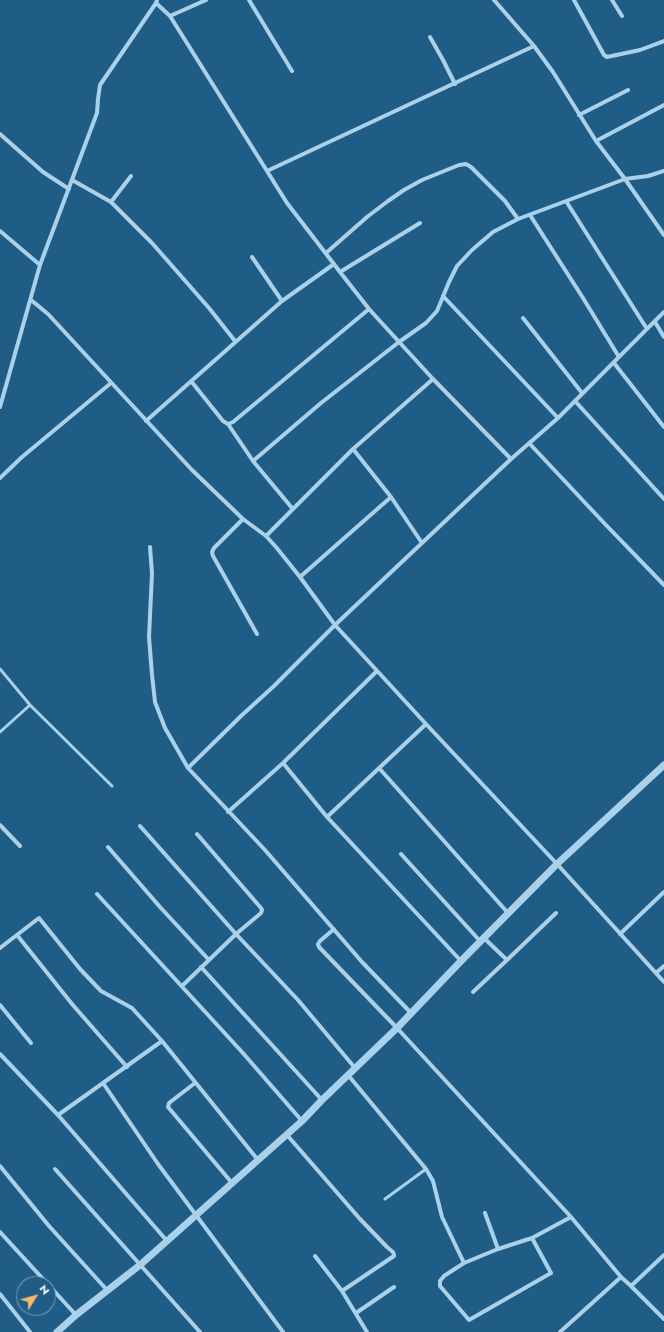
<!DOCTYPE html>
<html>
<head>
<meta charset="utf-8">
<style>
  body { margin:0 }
  #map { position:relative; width:664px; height:1332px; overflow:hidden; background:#205d86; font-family:Jost,sans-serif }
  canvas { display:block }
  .north { position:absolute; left:16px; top:1276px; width:40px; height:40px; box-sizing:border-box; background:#205d86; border:1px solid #799eb6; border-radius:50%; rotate:53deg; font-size:11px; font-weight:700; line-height:16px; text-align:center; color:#fff }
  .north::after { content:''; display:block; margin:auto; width:14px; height:18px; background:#f7b86b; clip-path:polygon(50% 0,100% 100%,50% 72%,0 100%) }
</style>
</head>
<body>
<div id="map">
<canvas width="664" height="1332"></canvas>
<div class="north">N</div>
</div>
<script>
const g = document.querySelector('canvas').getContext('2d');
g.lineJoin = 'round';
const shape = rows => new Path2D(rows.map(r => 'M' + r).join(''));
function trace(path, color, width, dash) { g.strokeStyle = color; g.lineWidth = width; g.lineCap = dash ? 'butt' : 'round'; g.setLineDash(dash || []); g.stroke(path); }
const service = shape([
  [0,669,30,705,112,786],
  [0,732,30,705],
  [385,1199,426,1169]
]);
const minor = shape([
  [249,0,292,71],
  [494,0,534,46,553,72,596,141,625,179,664,235],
  [574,0,604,55,607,57,640,50,664,41],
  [612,0,622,16],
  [156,3,170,16,287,203,340,272,369,309,433,379,511,459],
  [170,16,206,0],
  [430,37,443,60,455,84],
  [579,115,628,90],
  [0,134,43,172,69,189],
  [596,141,664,105],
  [267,171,534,46],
  [72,180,111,202,152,243,209,308,235,341],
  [566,201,647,329],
  [111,202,131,176],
  [530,215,583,298,619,357],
  [0,231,40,265],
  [326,253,367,217,388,201,404,190,422,180,459,165,466,164,471,167,505,201,518,219],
  [252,257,282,301],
  [340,272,420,223],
  [443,296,558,418],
  [31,300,48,314,192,470,243,519,266,536,276,547,300,577,335,625,426,724,557,864,664,982],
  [523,318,582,393],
  [655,322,664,337],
  [614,363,664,427],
  [191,381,223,421,228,424,253,461,292,508],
  [575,401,664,499],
  [0,407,40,265,97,113,98,99,100,85,156,3,157,0],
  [146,421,282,301,334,264],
  [228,424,233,422,369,309],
  [529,443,605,524,664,585],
  [353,449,391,497,422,543],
  [253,461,321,403,399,342,426,323,437,311,449,282,457,266,472,250,493,232,518,219,625,179,648,176,664,171],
  [0,478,22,457,111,383],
  [243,519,214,548,212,552,213,556,257,634],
  [266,536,353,449,433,379],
  [150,547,152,573,149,637,152,675,155,702,165,728,188,768,265,850,362,962,411,1013],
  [300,577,391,497],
  [283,763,327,817,461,961],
  [188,768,241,716,274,686,335,625,511,459,558,418,664,312],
  [379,768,508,913],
  [228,812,283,763,377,671],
  [327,817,426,724],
  [0,825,20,846],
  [140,826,236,934,261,913,262,910,261,908,197,834],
  [108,847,160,907,209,960],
  [401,854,480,941],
  [97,894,242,1052,302,1121],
  [334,929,320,941,318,944,319,947,397,1028,571,1217,621,1277,631,1286,664,1319],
  [620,934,664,892],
  [17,935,72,1004,127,1067],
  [484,938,507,960,556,913],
  [0,948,39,918,80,969,101,991,132,1008,162,1041,258,1160],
  [201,967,322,1100],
  [656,973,664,966],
  [182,986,236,934,298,1000,355,1068],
  [473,992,507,960],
  [0,1005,31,1043],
  [0,1054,58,1115,167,1241],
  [348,1075,426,1169,433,1181,442,1217,464,1263],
  [103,1083,158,1164,283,1332],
  [195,1083,169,1103,168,1107,232,1183],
  [58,1115,162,1041],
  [287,1135,360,1219,387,1247,393,1252,394,1255,394,1256,342,1291],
  [0,1166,49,1226,107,1290],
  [55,1169,200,1332],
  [485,1213,498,1249],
  [0,1232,76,1315],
  [532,1238,551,1273,469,1320,440,1286,440,1281,444,1276,464,1263,498,1249,532,1238,571,1217],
  [315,1256,342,1291,367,1332],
  [631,1286,664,1255],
  [0,1294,30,1332],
  [356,1313,394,1287],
  [560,1332,621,1277]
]);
const tertiary = shape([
  [57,1332,76,1315,140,1265,302,1121,322,1100,397,1028,461,961,557,864,664,765]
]);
trace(service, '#aad1ea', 3);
trace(minor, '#aad1ea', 4);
trace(tertiary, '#aad1ea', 7);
</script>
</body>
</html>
